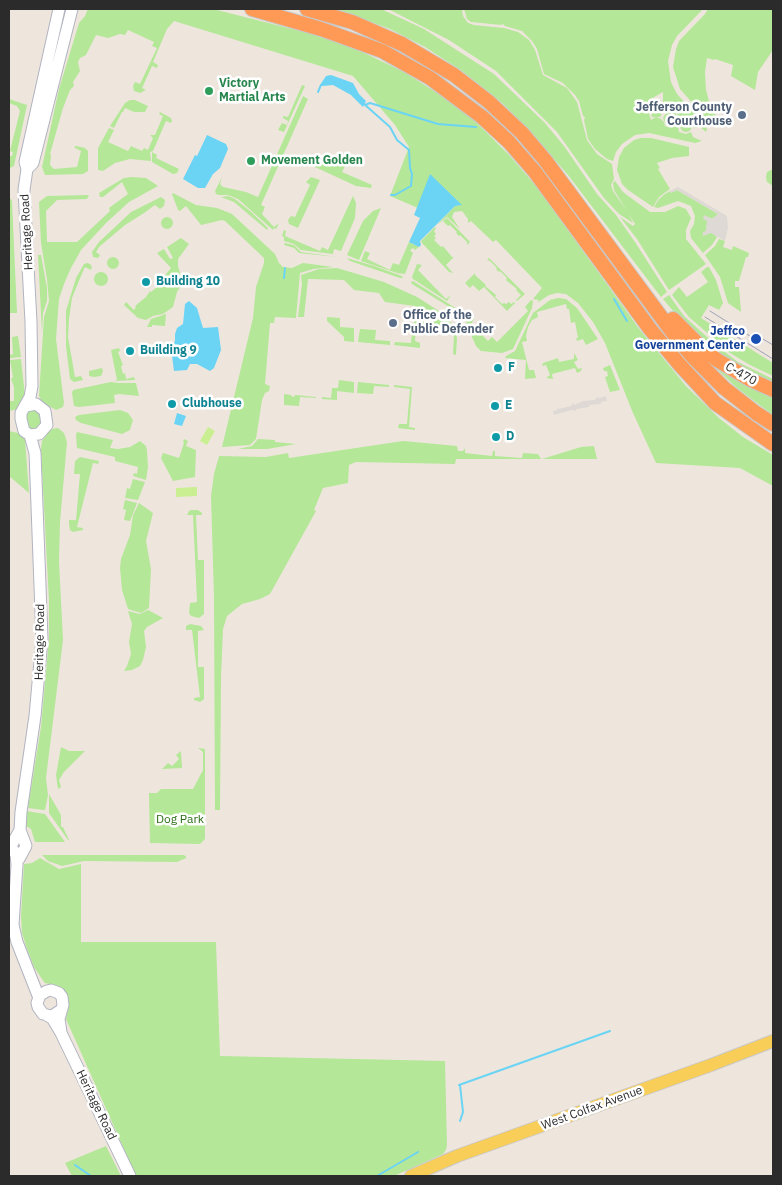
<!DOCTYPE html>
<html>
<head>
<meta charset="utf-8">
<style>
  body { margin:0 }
  #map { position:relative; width:782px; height:1185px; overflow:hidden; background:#eee6dd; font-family:"IBM Plex Sans",sans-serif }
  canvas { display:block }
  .frame { position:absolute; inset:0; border:10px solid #2b2b2b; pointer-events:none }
</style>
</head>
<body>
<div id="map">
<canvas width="782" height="1185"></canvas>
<div class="frame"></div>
</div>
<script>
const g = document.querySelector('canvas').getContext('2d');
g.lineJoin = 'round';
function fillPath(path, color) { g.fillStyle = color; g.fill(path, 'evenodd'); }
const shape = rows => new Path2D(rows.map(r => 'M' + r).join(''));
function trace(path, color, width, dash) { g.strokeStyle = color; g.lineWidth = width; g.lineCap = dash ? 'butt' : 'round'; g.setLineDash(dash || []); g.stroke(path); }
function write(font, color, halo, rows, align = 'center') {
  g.font = font + ' "IBM Plex Sans",sans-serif'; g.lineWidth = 5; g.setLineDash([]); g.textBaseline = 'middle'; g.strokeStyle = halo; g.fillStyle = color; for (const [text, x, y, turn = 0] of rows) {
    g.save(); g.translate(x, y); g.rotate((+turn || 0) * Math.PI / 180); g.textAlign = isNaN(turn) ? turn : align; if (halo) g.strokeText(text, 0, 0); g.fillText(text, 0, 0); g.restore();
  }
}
const green = shape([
  [88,9,213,9,312,34,356,49,404,72,434,91,473,119,509,155,536,186,640,330,686,386,719,418,743,437,773,455,773,486,740,468,656,463,633,413,605,343,593,322,578,303,566,294,557,293,549,295,537,303,539,300,533,299,542,288,496,240,493,242,471,221,468,223,468,219,462,211,454,212,452,217,460,229,447,217,437,225,455,206,461,205,430,175,418,208,390,196,409,147,395,125,353,76,174,21,167,29,153,62,158,65,157,68,152,66,142,88,146,90,140,93,134,91,133,86,135,82,140,84,157,48,152,46,154,42,128,30,125,35,120,34,108,38,96,35,86,55,80,58,78,62,80,71,73,82,74,86,70,90,63,108,50,154,51,155,50,165,54,169,77,167,81,151,75,148,74,147,76,146,85,148,88,151,88,171,83,174,45,175,42,167,59,89,79,23,85,16],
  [335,9,381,9,424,29,494,74,545,123,564,146,597,194,616,215,635,242,667,292,661,297,568,175,528,129,502,103,462,71,425,47,390,29],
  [388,9,462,9,463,16,468,23,474,25,504,28,518,32,529,40,535,50,543,75,567,88,577,102,587,140,597,154,612,164,614,179,611,185,613,191,629,214,633,223,619,214,604,198,557,132,496,71,449,40],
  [464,9,703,9,677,36,672,45,668,61,671,82,677,94,704,124,707,129,706,132,699,126,697,128,693,127,693,122,687,117,683,119,678,117,677,113,678,109,676,107,672,109,667,107,663,102,663,92,649,100,645,106,644,113,649,113,651,120,656,117,661,119,664,122,665,126,667,127,670,124,676,124,678,126,679,132,686,134,691,132,693,137,702,141,695,143,649,133,635,135,622,144,616,152,613,161,607,159,595,149,588,139,584,120,585,117,583,116,579,101,575,95,563,83,544,74,537,49,532,41,522,31,505,26,503,24,501,25,471,22,467,19],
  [708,9,773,9,773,50,758,72,755,90,731,76,733,65,715,59,714,60,707,58,705,72,706,90,711,108,718,119,710,123,680,89,673,67,676,49,679,41,705,14],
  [302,85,305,86,284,132,278,130,282,123,287,125,288,121,283,118,283,116,288,117],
  [303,96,308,99,261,205,265,207,262,214,274,227,279,223,276,229,274,228,273,230,238,199,228,195,219,195,216,194,215,191,222,177,220,184,223,187,246,192,258,197],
  [9,99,27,105,14,166,10,168,9,172,9,156,12,156,13,152,10,151,20,111,17,106,9,103],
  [130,100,135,100,148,106,145,112,134,112,125,108,123,112,122,112,114,128,110,126,125,103],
  [662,101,665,108,660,117,652,117,651,110,653,106],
  [675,109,676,116,679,120,677,123,673,122,666,125,663,118,668,110],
  [160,112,171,118,172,121,171,123,166,121,153,151,150,152,151,161,130,159,115,163,103,171,98,170,98,148,109,128,114,130,108,142,128,151,131,146,142,151,144,148,148,150,153,138,150,135,155,135,163,116,159,114],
  '680 126a6 6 0 1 1 12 0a6 6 0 1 1-12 0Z',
  [641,138,651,138,689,147,689,156,672,158,657,163,660,168,658,169,670,189,659,197,653,207,628,190,622,184,617,170,619,157,624,148,634,140],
  [152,152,157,155,156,158,179,169,177,173,173,174,152,162],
  [329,156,338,159,336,163,345,166,342,172,372,185,371,188,356,186,315,167,316,164,324,160,325,157,328,158],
  [773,169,773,186,767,182,766,177,767,172],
  [132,177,146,178,158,186,129,202,106,223,81,250,71,268,64,284,59,299,56,339,64,403,63,407,56,410,42,402,39,396,44,317,49,301,47,279,41,243,39,202,47,196,89,195,87,199,57,200,46,211,47,242,77,242,110,211,109,208,128,194,122,182,103,197,100,197,99,193,124,178],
  [311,177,320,180,298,228,289,224,288,220,291,216,295,217,310,185,306,182],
  [615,181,623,192,650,212,665,212,678,206,686,209,691,218,686,230,686,239,706,264,669,290,637,239,620,217,633,226,635,224,614,190,613,183],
  [677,190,718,214,712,219,708,217,706,231,703,236,711,232,717,237,712,245,703,253,691,238,690,231,694,224,695,216,691,206,678,201,658,208,654,207,659,199,665,194,670,191,671,193],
  [173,193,196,205,217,208,232,214,275,254,279,263,283,267,292,268,303,263,333,267,313,269,300,273,296,318,275,317,274,323,270,323,265,384,270,386,269,391,265,393,262,400,256,439,250,445,222,447,253,318,256,287,264,263,264,258,225,221,222,220,201,225,186,206,180,211,178,210,172,194],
  [9,196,12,201,17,313,9,313],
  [228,196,235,199,250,211,268,228,267,230,234,202,221,197],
  [353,196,356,203,355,218,341,251,334,249,333,254,301,250,294,244,284,241,284,237,282,236,284,230,286,231,285,236,320,251,322,247,328,250],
  [161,197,165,200,164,206,160,209,155,205,144,213,125,225,99,247,96,252,100,255,98,258,93,257,92,252,99,242,131,212],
  [381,208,359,260,347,255,363,221,373,211],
  '161 223a6 6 0 1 1 12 0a6 6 0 1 1-12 0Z',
  [447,218,470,242,467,245,467,242,460,235,459,236,456,233,457,232,450,225,448,226,443,221],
  [435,227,436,228,434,231,436,234,434,236,436,238,434,240,441,247,443,246,452,257,454,257,446,265,453,273,449,272,422,243,421,241],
  [181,238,189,244,178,259,178,266,183,283,177,292,173,307,163,314,153,316,146,320,138,318,124,305,126,302,134,310,136,307,135,306,146,297,150,291,151,292,157,287,156,285,160,281,158,280,161,278,162,279,171,268,157,253,164,249,170,259,173,258,167,247],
  [719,239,725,241,723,247,732,250,733,246,749,253,748,257,746,257,739,281,735,281,735,287,739,287,741,312,728,303,720,277,705,255,715,246],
  [409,242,419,247,415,250,413,248,410,250,413,253,405,274,397,273,361,261,365,251,370,253,367,259,390,270,393,263,399,265],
  [285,243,294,245,301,252,337,257,299,253,294,248,284,245],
  [38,255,41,255,47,288,47,301,43,313,42,333],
  '107 263a6 6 0 1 1 12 0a6 6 0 1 1-12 0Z',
  [347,258,374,266,402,276,403,278,400,278,350,261],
  [489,258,525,294,517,301,516,300,521,295,516,290,517,289,506,280,507,278,500,271,499,272,496,269,497,268,490,261,487,260],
  [87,263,90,264,92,267,91,270,85,267,81,276,72,298,69,319,68,337,75,377,81,376,83,380,74,382,70,379,66,346,66,311,76,278,84,264],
  [417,264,422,265,418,270,446,299,451,295,447,301,413,279,412,277],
  [707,267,709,267,716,280,723,303,719,310,709,305,701,318,773,363,773,376,750,365,730,353,689,317,672,295,679,287,687,297,708,282,701,272],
  [337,268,384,282,417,297,439,311,449,319,455,332,457,338,456,355,453,354,454,337,452,332,447,333,447,329,422,327,421,331,419,332,414,322,415,306,385,302,379,293,354,290,344,280,308,279,304,317,298,317,302,284,301,275,319,269],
  '94 279a7 7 0 1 1 14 0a7 7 0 1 1-14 0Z',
  [475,273,475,275,486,285,485,286,496,295,495,297,502,304,504,303,506,304,509,302,511,304,514,302,515,303,507,311,484,287,479,291,473,285,470,288,465,283],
  [413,281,457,309,456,311,412,284,411,282],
  [669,295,684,316,716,345,738,362,773,379,773,384,740,370,685,325,663,299],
  [558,298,566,299,577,308,598,339,586,345,583,339,577,341,576,338,578,338,575,322,571,323,569,309,567,309,566,304,537,312,538,317,532,320,528,327,526,336,527,341,522,342,529,370,534,370,536,378,525,379,526,360,505,358,506,356,515,351,533,313,550,300],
  [531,300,533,301,532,308,513,349,502,353,481,351,476,346,467,326,466,317,470,317,474,319,471,324,488,341,492,337,497,342,528,311,525,307],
  [166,314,165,326,152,325,152,327,147,327,151,319],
  [327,317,340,318,340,327,354,328,354,342,344,341,344,337,327,321],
  [413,324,416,331,415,341,420,343,420,348,394,345,395,342,411,343],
  [360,329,376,330,375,340,390,341,390,345,358,342],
  [18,336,21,357,10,358,10,355,13,354,12,337],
  [119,348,120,351,118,352,123,365,121,366,123,374,125,373,126,379,134,377,135,380,114,381,117,380,111,350],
  [574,353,578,360,574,362,578,369,582,368,581,371,577,373,575,368,552,374,553,379,546,378,550,375,546,365,542,366,543,363,558,358,559,362,574,359],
  [705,358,773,394,773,415,737,388],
  [21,359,25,396,18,409,9,411,9,401,14,401,14,387,11,379,13,377,10,360],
  [610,365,620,390,610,392,605,377,608,376,607,371,604,371,603,368],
  [102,368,103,371,101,376,94,377,89,376,89,371],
  [339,380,354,382,354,393,337,391,337,400,322,399,322,397,331,398,332,388,338,388],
  [111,382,119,383,136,383,139,396,119,394,114,395,115,403,79,407,74,406,72,393,73,390],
  [358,382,389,385,389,387,374,386,373,394,357,393],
  [394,385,412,387,409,427,415,428,415,430,398,428,399,424,407,424,410,389,394,387],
  [284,394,291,395,291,396,294,397,295,395,316,397,316,398,300,397,299,406,284,405],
  [32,408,40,411,42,424,38,431,29,429,25,420,27,411],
  [120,410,128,413,133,420,130,430,122,434,81,423,76,420,75,417,79,415],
  [58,428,64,433,67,442,60,522,59,562,63,640,46,778,48,795,45,810,43,810,28,808,41,727,49,639,49,601,41,449,42,441,48,433,52,429],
  [9,431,18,433,22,435,25,440,29,493,9,476],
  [77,432,113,440,110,448,118,449,130,447,140,441,146,446,147,451,148,467,146,480,133,476,134,473,137,474,138,467,115,461,115,457,77,448,76,435],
  [184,439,188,441,186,446,196,450,195,477,173,481,161,458,163,453,179,458,184,443,183,442],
  [258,439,275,440,275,442,296,444,267,449,238,449,252,446],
  [403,441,457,446,458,451,463,451,465,448,465,453,492,456,493,451,495,451,495,456,522,458,523,453,538,454,541,459,456,459,455,464,356,462,349,465,348,483,323,488,314,510,316,511,270,594,260,599,242,604,227,616,223,629,221,677,220,810,215,810,214,598,211,496,214,474,219,456,266,457,288,453,289,458],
  [594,446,597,459,542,459,581,447],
  [80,457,99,461,98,464,93,463,77,527,83,528,83,530,73,532,70,530,69,524,69,520,76,520,80,474,74,474,75,461],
  [133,479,145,482,138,500,125,498,127,488,130,489],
  [125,500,137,503,130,521,124,520,126,510,123,509],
  [139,503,153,513,146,541,151,569,149,608,141,613,128,609,122,590,120,568,121,559,130,535,133,515],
  [191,510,198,510,202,513,202,515,196,515,198,560,204,560,204,614,199,618,191,616,189,613,190,603,197,602,193,515,187,515,189,511],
  [148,610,163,618,147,627,144,631,146,647,143,660,140,666,132,670,124,671,127,666,131,654,129,642,132,624,128,611,140,614],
  [190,624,201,626,204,630,198,631,198,667,204,667,204,699,200,702,194,700,194,698,200,697,192,630,186,630,186,626],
  [61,747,69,751,85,751,64,772,59,780,61,787,58,789,56,775],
  [198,748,205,749,205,839,200,844,150,843,149,793,157,793,161,789,193,789,203,770,203,752],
  [181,751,182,768,162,769,168,763,172,766,179,759,176,755],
  [49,794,61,815,61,827,63,827,69,840,68,840,49,813],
  [27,811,45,814,65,842,35,842,31,829,26,826],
  [42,855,183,855,186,856,186,858,177,862,84,861,62,866,48,861],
  [40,858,59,869,81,864,81,942,216,942,220,1056,445,1061,447,1145,446,1150,443,1154,394,1176,136,1176,66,1019,69,1006,68,997,65,992,59,986,45,983,42,979,34,967,27,949,22,933,21,916,24,864,32,863],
  [106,1146,121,1176,72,1176,65,1163]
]);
const pitch = shape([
  [208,427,215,431,207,445,200,441],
  [197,487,197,496,176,497,176,488]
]);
const plaza = shape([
  [678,187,727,216,728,228,725,241,711,233,703,236,703,232,706,231,707,221,703,219,704,215,712,219,718,214,677,190,671,193,670,191],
  [606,396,607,401,601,402,601,404,590,405,589,407,577,409,575,411,572,410,554,415,553,411,557,410,558,407,559,409,571,406,573,403,574,405,583,401,594,400,598,397,599,398]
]);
const water = shape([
  [331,75,353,83,359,94,366,101,363,107,351,95,333,85,323,86,320,85,326,76],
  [207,135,226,144,228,149,220,168,213,174,205,188,198,188,183,179,195,155,197,156],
  [430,174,462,205,455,206,420,241,421,245,419,247,409,242,420,218,414,215],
  [189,301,197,308,203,328,218,327,221,350,214,368,210,371,197,364,190,364,187,370,174,371,171,348,175,341,175,334,177,328,183,324,185,304],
  [177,413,186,416,182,426,174,424]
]);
const stream = shape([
  [318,92,321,85],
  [364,104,390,127,397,140,409,150,410,168,412,174,411,186,395,195,391,195],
  [365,105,370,103,438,124,476,127],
  [284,278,285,268],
  [614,299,627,321],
  [459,1085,610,1031],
  [460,1085,463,1112,460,1121],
  [75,1165,91,1176],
  [377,1176,418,1152]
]);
const secondary = shape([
  [27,169,33,163,72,9],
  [26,406,36,404,45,411,47,425,39,434,30,435,24,431,21,419,21,413,30,397,32,386,31,322,24,190,27,169,25,162,59,9],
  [16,854,17,865,13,925,17,942,39,998],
  [21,854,14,852,11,846,20,830,21,812,35,716,42,639,35,453,30,435],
  [19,859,26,846,20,830],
  [48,1016,52,1018,61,1033,130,1176],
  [61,1032,59,1019,63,1005,62,997,59,993,51,990,47,991,40,995,37,1003,38,1007,43,1014,52,1016,61,1010]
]);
const primary = shape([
  [411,1176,457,1156,711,1065,773,1041]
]);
const highway = shape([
  [252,9,321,29,382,51,430,78,482,117,509,142,535,172,650,329,679,364,715,403,773,444],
  [307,9,352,22,402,44,454,75,489,102,522,133,545,160,673,333,692,356,724,388,756,413,773,424],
  [673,319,703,349,717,360,751,380,773,390]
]);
const tram = shape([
  [710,311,761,343],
  [705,317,773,359],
  [756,335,773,345]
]);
const markers = [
  [209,91,5,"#2e9e5b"],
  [742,115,5,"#5c6f8a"],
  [251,161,5,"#2e9e5b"],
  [146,282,5,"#0f9aa8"],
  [393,323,5,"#5c6f8a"],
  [756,339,6,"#1a4fb4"],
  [130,351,5,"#0f9aa8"],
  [498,368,5,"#0f9aa8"],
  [172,404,5,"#0f9aa8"],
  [495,406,5,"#0f9aa8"],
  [496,437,5,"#0f9aa8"]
];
const leisureNames = [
  ["Victory",219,84],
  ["Martial Arts",219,98],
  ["Movement Golden",261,161]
];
const serviceNames = [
  ["Jefferson County",732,108],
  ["Courthouse",732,122],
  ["Office of the",403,316,"left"],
  ["Public Defender",403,330,"left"]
];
const streetNames = [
  ["Heritage Road",27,232,-93],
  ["C-470",741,374,29],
  ["Heritage Road",40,642,-89],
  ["Heritage Road",96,1105,64],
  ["West Colfax Avenue",592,1108,-20]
];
const cultureNames = [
  ["Building 10",156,282],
  ["Building 9",140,351],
  ["F",508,368],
  ["Clubhouse",182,404],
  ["E",505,406],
  ["D",506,437]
];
const transitNames = [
  ["Jeffco",745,332],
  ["Government Center",745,346]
];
const parkNames = [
  ["Dog Park",180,820]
];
fillPath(green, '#b4e797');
fillPath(pitch, '#caef92');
fillPath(plaza, '#ded9d4');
fillPath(water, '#6bd4f5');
trace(stream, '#6bd4f5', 2);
trace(secondary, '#b1b4c0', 13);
trace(primary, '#c8c8c8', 14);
trace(highway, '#c8c8c8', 16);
trace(secondary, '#fff', 11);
trace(primary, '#f8cd58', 12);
trace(highway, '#ff9a56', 14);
trace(tram, '#9fa3b6', 1);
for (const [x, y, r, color] of markers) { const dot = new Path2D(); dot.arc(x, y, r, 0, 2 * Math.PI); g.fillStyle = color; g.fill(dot); trace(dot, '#fff', 2); }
write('bold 12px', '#27864d', '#fff', leisureNames, 'left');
write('bold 12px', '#4e5e75', '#fff', serviceNames, 'right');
write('12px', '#2b2b2b', '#fff', streetNames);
write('bold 12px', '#0d838f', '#fff', cultureNames, 'left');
write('bold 12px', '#164399', '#fff', transitNames, 'right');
write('12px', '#2b6d17', '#fff', parkNames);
</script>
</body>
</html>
